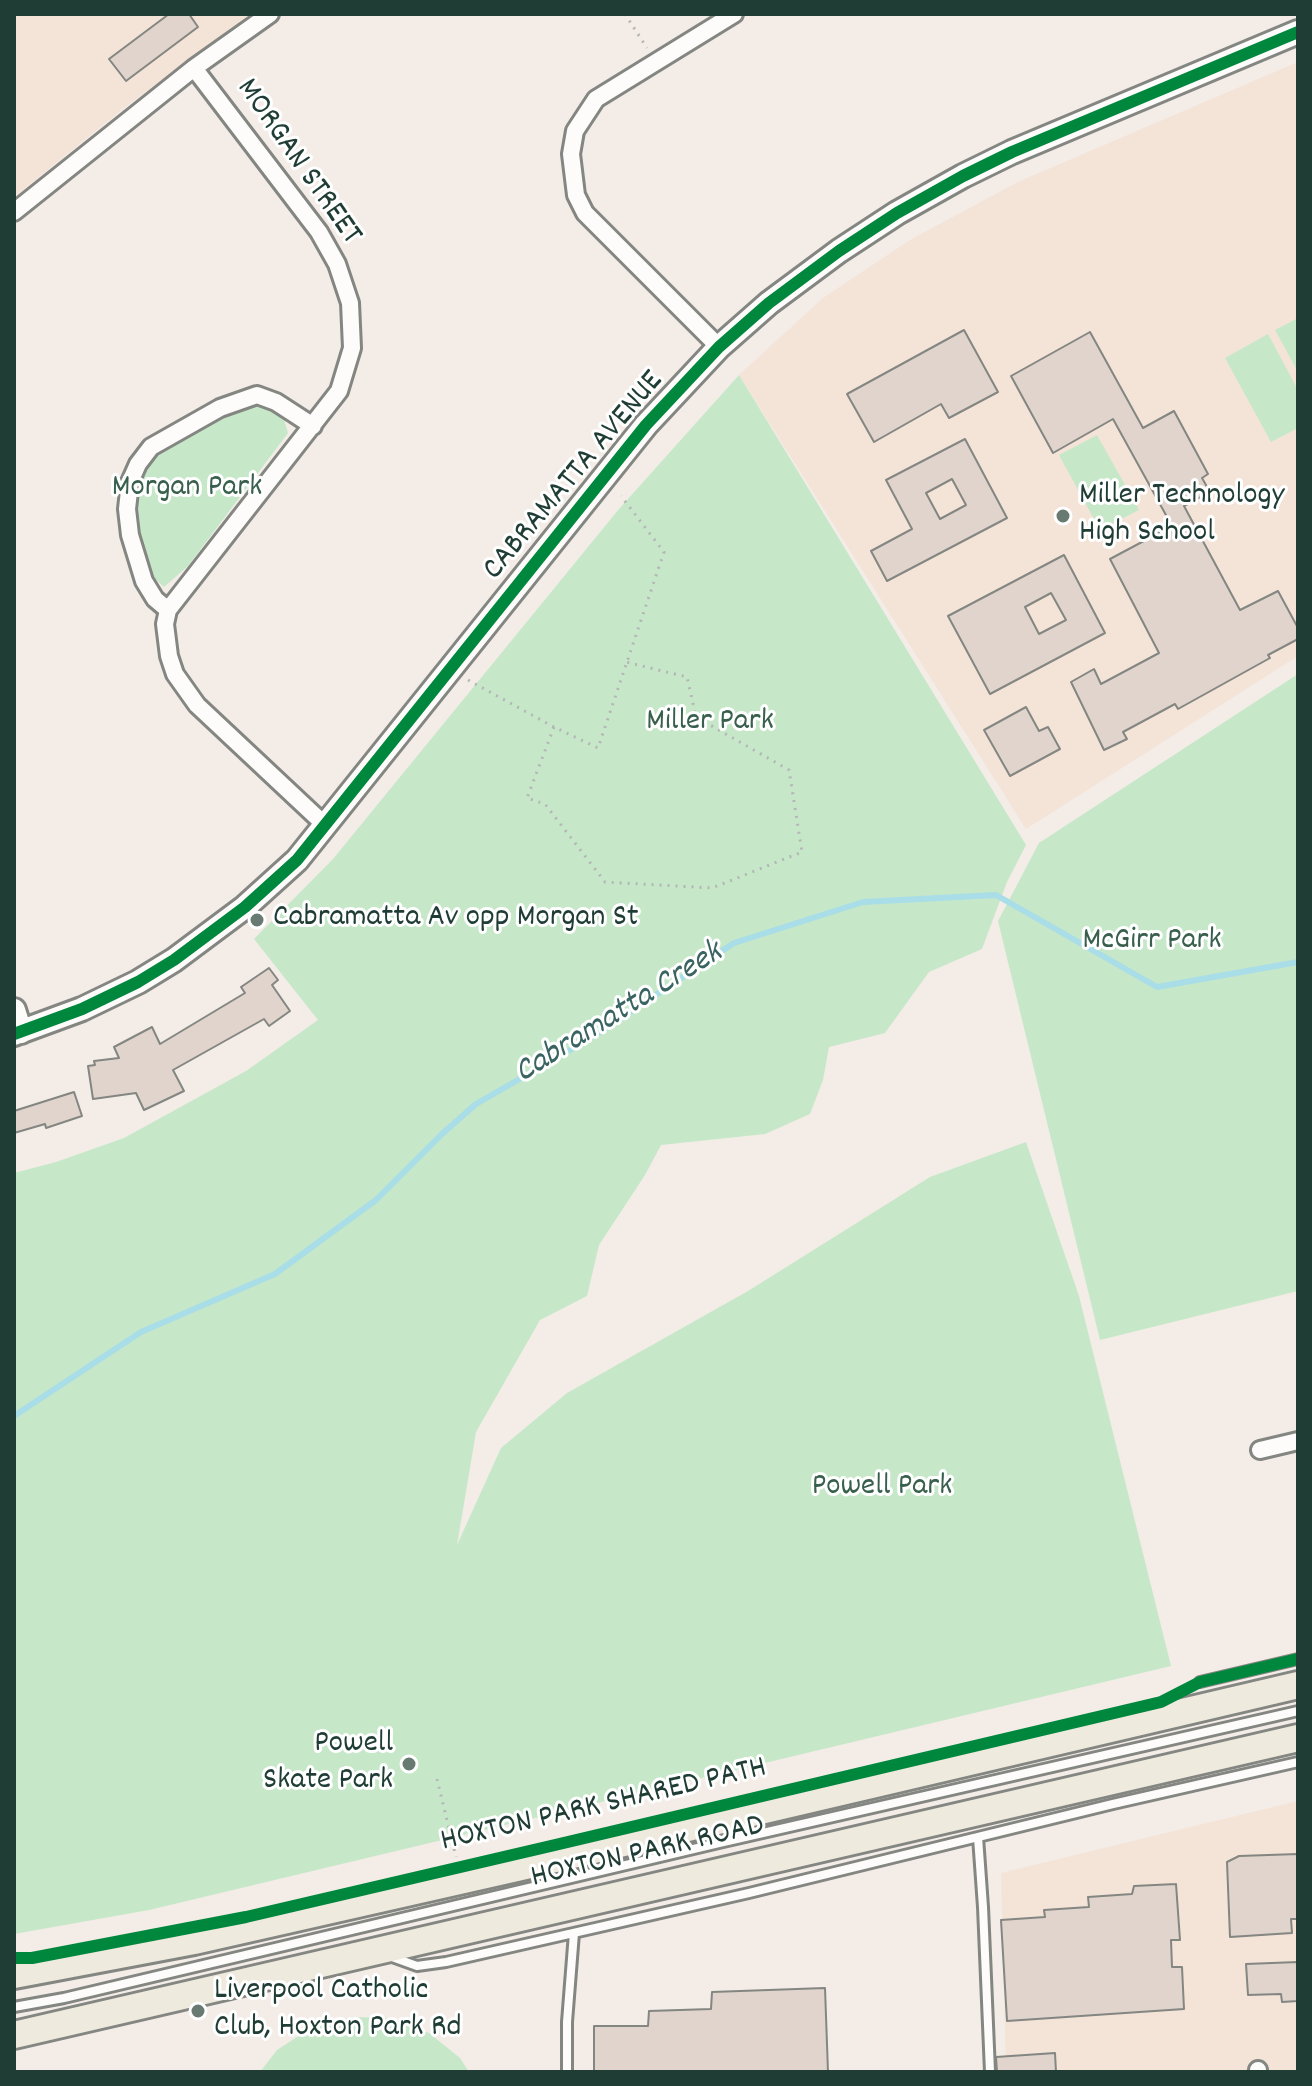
<!DOCTYPE html>
<html>
<head>
<meta charset="utf-8">
<style>
  body { margin:0 }
  #map { position:relative; width:1312px; height:2086px; overflow:hidden; background:#f3ece7; font-family:Dekko,sans-serif }
  canvas { display:block }
  .frame { position:absolute; inset:0; border:16px solid #1f3d34; pointer-events:none }
</style>
</head>
<body>
<div id="map">
<canvas width="1312" height="2086"></canvas>
<div class="frame"></div>
</div>
<script>
const g = document.querySelector('canvas').getContext('2d');
g.lineJoin = 'round';
function fillPath(path, color) { g.fillStyle = color; g.fill(path, 'evenodd'); }
const shape = rows => new Path2D(rows.map(r => 'M' + r).join(''));
function trace(path, color, width, dash) { g.strokeStyle = color; g.lineWidth = width; g.lineCap = dash ? 'butt' : 'round'; g.setLineDash(dash || []); g.stroke(path); }
function write(font, color, halo, rows, align = 'center') {
  g.font = font + ' Dekko,sans-serif'; g.lineWidth = 6; g.setLineDash([]); g.textBaseline = 'middle'; g.strokeStyle = halo; g.fillStyle = color; for (const [text, x, y, turn = 0] of rows) {
    g.save(); g.translate(x, y); g.rotate((+turn || 0) * Math.PI / 180); g.textAlign = isNaN(turn) ? turn : align; if (halo) g.strokeText(text, 0, 0); g.fillText(text, 0, 0); g.restore();
  }
}
const built = shape([
  [14,14,250,14,124,108,14,197],
  [1298,62,1298,656,1026,829,739,375,823,298,910,240,1018,182],
  [1298,1801,1298,2072,1006,2072,1001,1873]
]);
const green = shape([
  [1298,318,1298,372,1275,330],
  [1268,334,1298,390,1298,428,1271,442,1225,358],
  [739,375,1026,845,1007,882,982,949,929,972,885,1033,829,1047,823,1080,810,1114,765,1134,661,1145,645,1175,599,1245,587,1296,540,1320,476,1432,457,1545,501,1448,567,1393,748,1291,930,1177,1026,1142,1079,1296,1171,1666,149,1910,14,1934,14,1173,56,1162,124,1138,246,1071,318,1020,254,939,333,859,619,509],
  [248,403,266,405,283,416,288,433,188,566,164,587,155,579,140,547,134,504,138,486,150,461,165,447],
  [1097,435,1139,510,1100,530,1059,455],
  [1298,674,1298,1291,1100,1340,998,921,1039,843],
  [350,2017,391,2018,429,2033,460,2058,469,2072,260,2072,277,2050,311,2028]
]);
const stream = shape([
  [14,1416,141,1332,275,1274,376,1200,442,1134,476,1104,591,1038,734,943,863,902,996,895,1157,987,1298,962]
]);
const building = shape([
  [169,14,189,14,198,27,126,81,109,59,169,14],
  [964,330,998,392,949,418,941,404,874,442,847,394,964,330],
  [1090,332,1143,428,1174,411,1208,474,1202,478,1210,492,1184,506,1240,610,1278,591,1298,628,1298,639,1268,655,1270,658,1178,709,1175,704,1123,732,1127,739,1104,750,1071,682,1094,669,1101,684,1159,653,1110,559,1172,526,1113,419,1053,453,1011,376,1090,332],
  [965,439,1007,518,887,581,871,551,912,529,886,480,965,439],
  [952,479,966,505,940,519,926,493,952,479],
  [1064,555,1105,633,990,694,948,616,1064,555],
  [1051,593,1066,620,1039,634,1025,607,1051,593],
  [1026,707,1039,731,1048,727,1060,749,1010,776,984,730,1026,707],
  [269,968,278,980,272,985,290,1011,269,1026,264,1019,173,1070,184,1091,144,1110,136,1093,93,1099,88,1066,95,1065,94,1061,119,1058,114,1047,152,1027,160,1044,245,993,241,987,269,968],
  [74,1092,82,1116,46,1128,45,1124,14,1133,14,1111,74,1092],
  [1298,1854,1298,1919,1291,1919,1292,1933,1230,1937,1227,1862,1239,1856,1298,1854],
  [1176,1884,1180,1940,1171,1940,1172,1967,1182,1967,1184,2009,1007,2021,1001,1920,1045,1917,1044,1910,1089,1907,1088,1897,1132,1894,1134,1886,1176,1884],
  [1298,1962,1298,2001,1282,2002,1281,1994,1248,1995,1246,1964,1298,1962],
  [825,1988,828,2072,594,2072,594,2026,648,2026,649,2011,711,2009,712,1992,825,1988],
  [1055,2053,1056,2072,997,2072,996,2057,1055,2053]
]);
const path = shape([
  [625,14,647,48],
  [468,680,554,727,598,748,664,552,621,496],
  [554,727,527,798,545,804,605,882,712,888,802,852,789,770,696,717,687,677,626,662],
  [437,1779,456,1857]
]);
const lane = shape([
  [1200,1682,1298,1659],
  [978,1837,983,1907,990,2072],
  [392,1957,417,1966,446,1962,749,1893,1113,1804,1298,1762],
  [14,2007,64,1998,719,1843,1298,1711],
  [567,2072,567,2022,574,1933]
]);
const street = shape([
  [194,68,319,232,337,264,350,303,352,348,339,391,168,610,165,624,169,656,175,674,197,705,326,826],
  [14,212,194,68,270,14],
  [719,347,585,213,576,195,571,154,575,131,596,99,734,14],
  [168,610,155,599,144,581,130,535,127,509,130,482,138,464,151,447,220,408,257,395,276,402,313,426],
  [1260,1450,1298,1441],
  [1258,2070,1258,2072]
]);
const secondary = shape([
  [14,1010,21,1032],
  [14,1034,82,1009,138,982,174,960,245,907,297,860,646,425,719,347,769,303,839,251,897,213,963,176,1012,152,1298,32]
]);
const primary = shape([
  [14,1975,194,1941,521,1867,1298,1685],
  [14,2035,1298,1738]
]);
const cycleway = shape([
  [14,1034,82,1009,138,982,174,960,245,907,297,860,646,425,719,347,769,303,839,251,897,213,963,176,1012,152,1298,32],
  [14,1958,32,1958,246,1917,555,1845,1161,1702,1200,1682,1298,1659]
]);
const markers = [
  [1063,516,8,"#697a73"],
  [257,920,8,"#697a73"],
  [409,1764,8,"#697a73"],
  [198,2011,8,"#697a73"]
];
const streetNames = [
  ["MORGAN STREET",297,163,55],
  ["CABRAMATTA AVENUE",575,477,-50],
  ["HOXTON PARK SHARED PATH",604,1807,-13],
  ["HOXTON PARK ROAD",648,1854,-13]
];
const parkNames = [
  ["Morgan Park",187,490],
  ["Miller Park",710,724],
  ["McGirr Park",1152,943],
  ["Powell Park",882,1489]
];
const poiNames = [
  ["Miller Technology",1079,498],
  ["High School",1079,535],
  ["Cabramatta Av opp Morgan St",273,920],
  ["Powell",393,1746,"right"],
  ["Skate Park",393,1783,"right"],
  ["Liverpool Catholic",214,1993],
  ["Club, Hoxton Park Rd",214,2030]
];
const waterNames = [
  ["Cabramatta Creek",620,1015,-32]
];
fillPath(built, '#f4e4d8');
fillPath(green, '#c6e8c9');
trace(stream, '#a9dde7', 6);
fillPath(building, '#e0d4cc');
trace(building, '#848682', 2);
trace(lane, '#848682', 14);
trace(street, '#848682', 22);
trace(secondary, '#848682', 28);
trace(primary, '#848682', 32);
trace(path, '#b4b6b5', 3, [2, 6]);
trace(lane, '#fdfcfb', 8);
trace(street, '#fdfcfb', 16);
trace(secondary, '#fdfcfb', 22);
trace(primary, '#efeade', 26);
trace(cycleway, '#00873e', 12);
for (const [x, y, r, color] of markers) { const dot = new Path2D(); dot.arc(x, y, r, 0, 2 * Math.PI); g.fillStyle = color; g.fill(dot); trace(dot, '#fff', 3); }
write('32px', '#1f3d34', '#fff', streetNames);
write('32px', '#395f4d', '#fff', parkNames);
write('32px', '#1f3d34', '#fff', poiNames, 'left');
write('italic 34px', '#3a6461', '#fff', waterNames);
</script>
</body>
</html>
